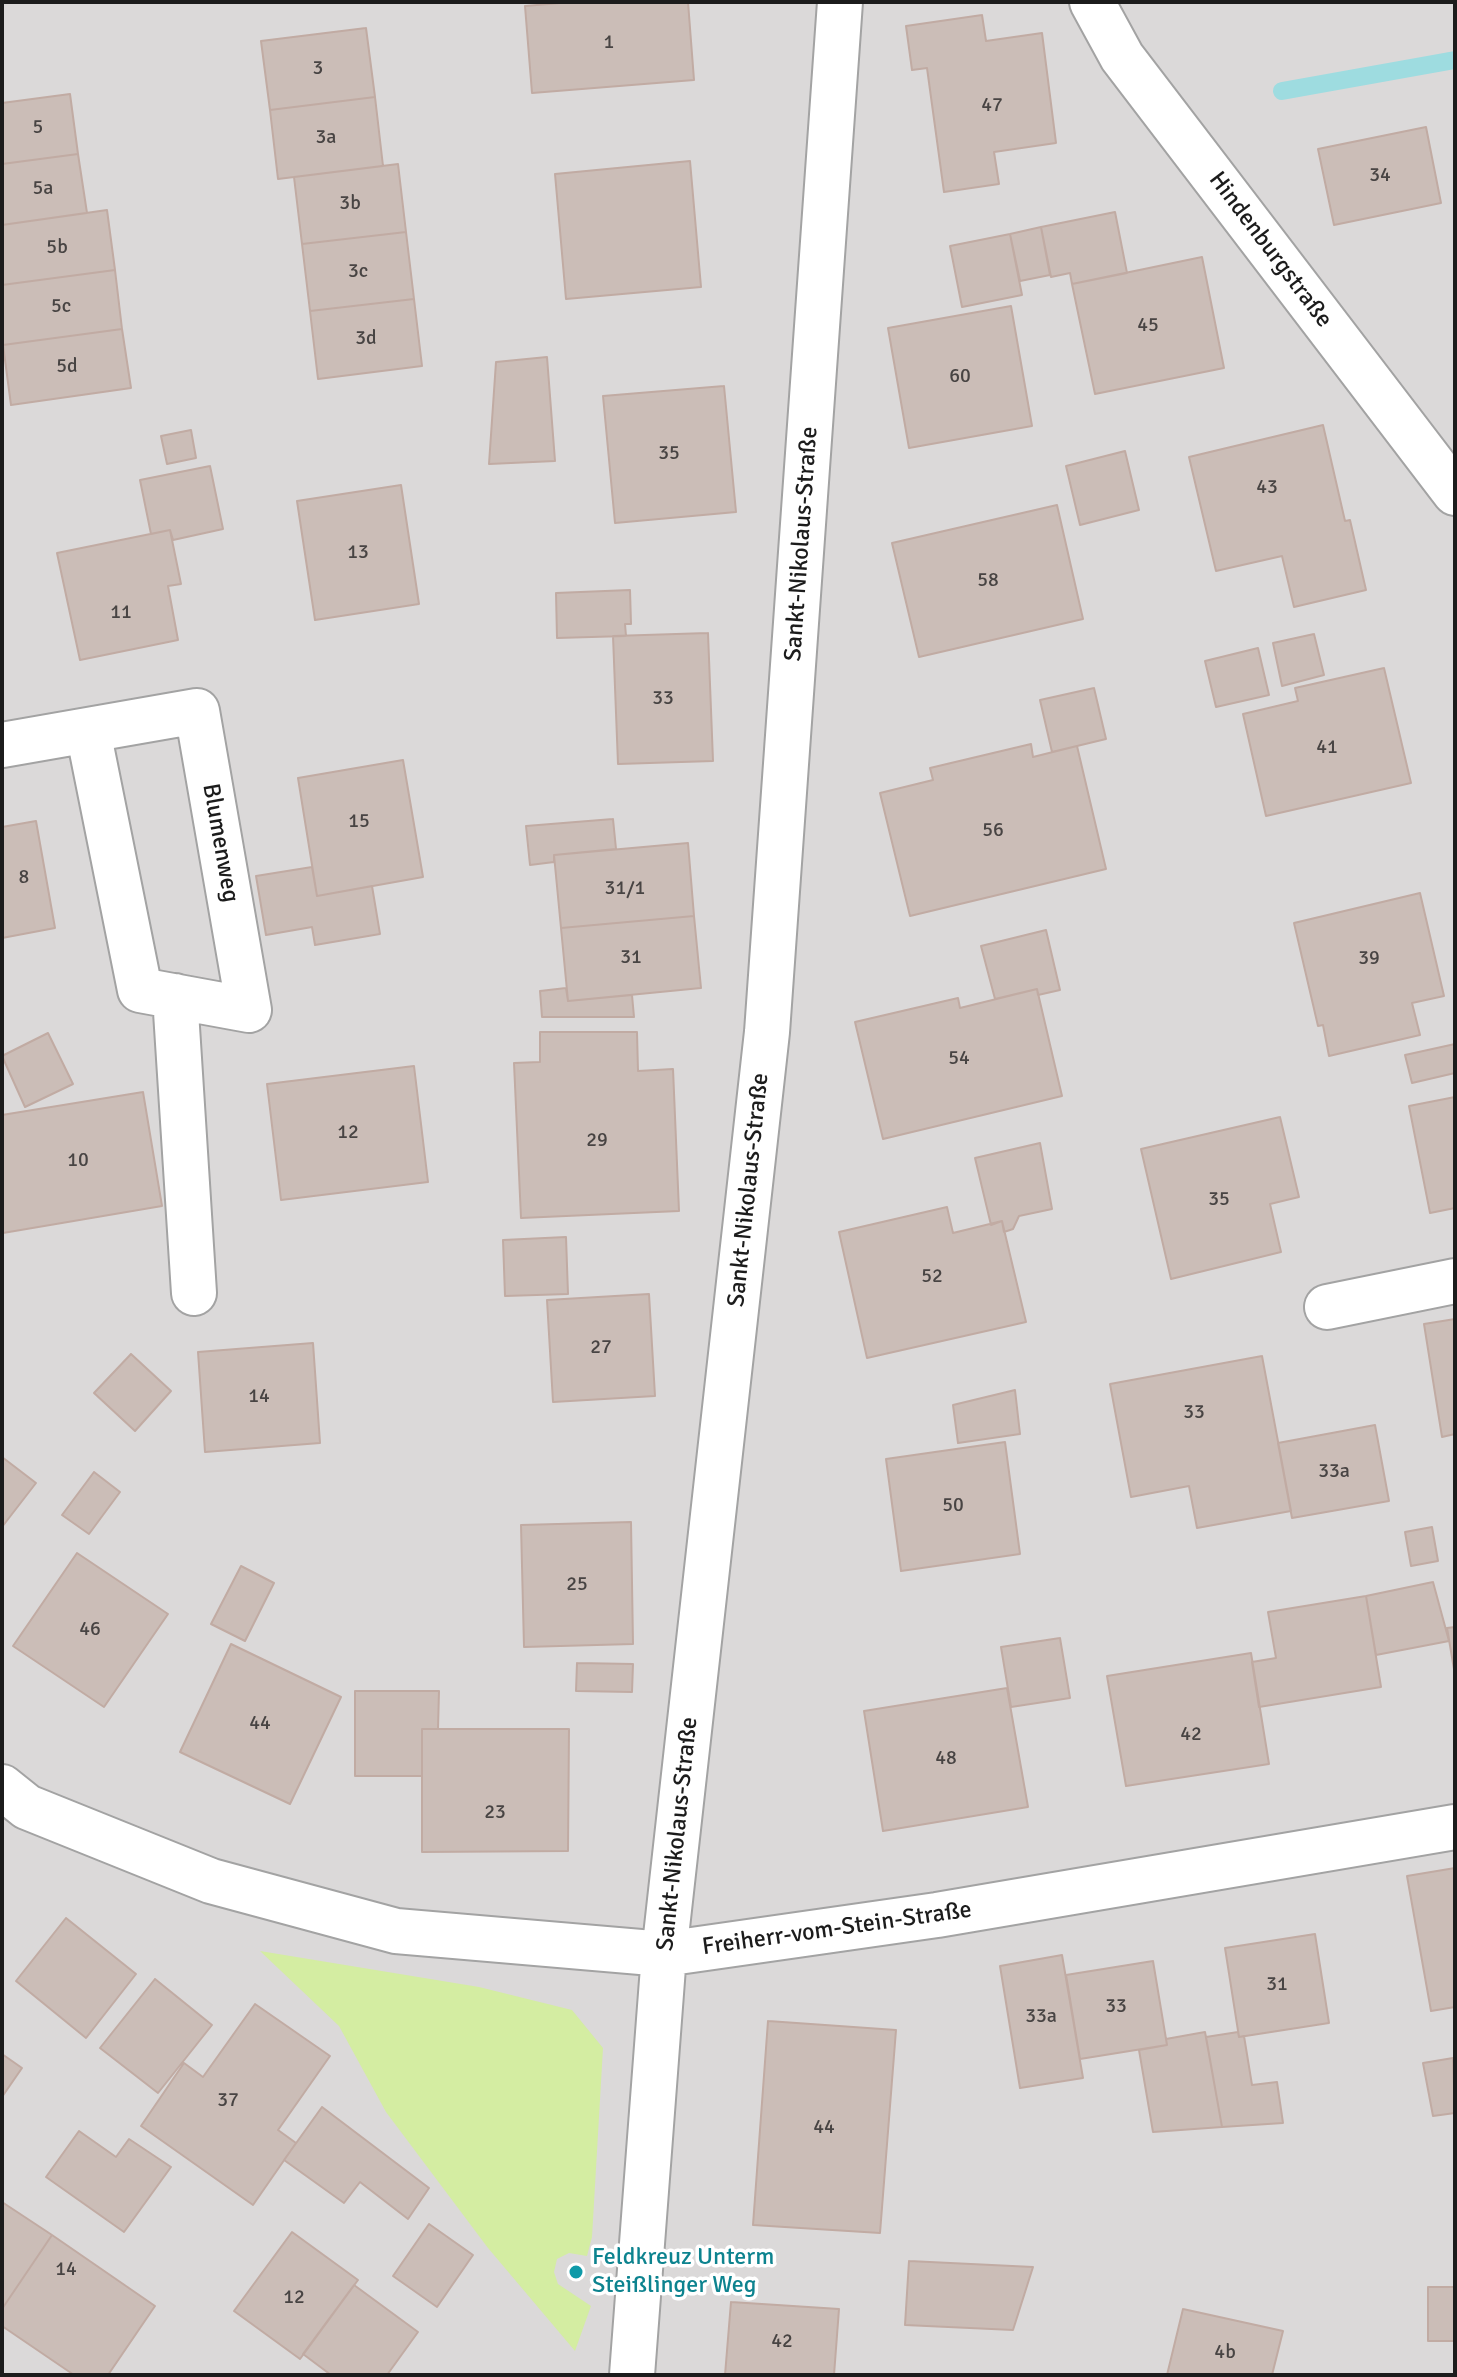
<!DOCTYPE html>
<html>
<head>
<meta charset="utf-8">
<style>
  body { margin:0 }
  #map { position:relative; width:1457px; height:2377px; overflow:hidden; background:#efe8e1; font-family:Signika,sans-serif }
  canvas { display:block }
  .frame { position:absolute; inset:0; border:4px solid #1c1c1c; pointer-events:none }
</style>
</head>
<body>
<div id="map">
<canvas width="1457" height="2377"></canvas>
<div class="frame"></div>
</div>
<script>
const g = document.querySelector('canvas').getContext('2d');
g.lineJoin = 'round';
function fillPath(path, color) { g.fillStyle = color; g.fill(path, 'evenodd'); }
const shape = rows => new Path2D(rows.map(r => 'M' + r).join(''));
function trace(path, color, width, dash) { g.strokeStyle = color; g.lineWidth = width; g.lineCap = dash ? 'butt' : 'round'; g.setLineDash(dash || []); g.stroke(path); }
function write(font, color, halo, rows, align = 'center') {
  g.font = font + ' Signika,sans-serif'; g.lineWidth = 7; g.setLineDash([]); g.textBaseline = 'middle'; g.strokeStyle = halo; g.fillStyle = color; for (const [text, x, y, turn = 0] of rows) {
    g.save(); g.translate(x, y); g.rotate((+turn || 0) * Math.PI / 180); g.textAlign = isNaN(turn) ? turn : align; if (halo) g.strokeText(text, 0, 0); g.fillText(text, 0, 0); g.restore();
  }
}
const residential = shape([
  [2,2,1455,2,1455,2375,2,2375]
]);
const grass = shape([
  [260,1951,479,1987,572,2010,603,2048,592,2237,587,2256,569,2253,557,2259,554,2272,558,2284,591,2306,575,2351,488,2248,386,2112,339,2026]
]);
const stream = shape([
  [1282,91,1455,60]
]);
const building = shape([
  [572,2,688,2,694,80,532,93,525,6,572,2],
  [982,15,986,41,1042,33,1056,143,994,152,999,184,944,192,927,68,912,70,906,26,982,15],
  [366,28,375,97,270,110,261,41,366,28],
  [70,94,78,154,2,164,2,103,70,94],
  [375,97,383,166,278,179,270,110,375,97],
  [1426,127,1441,203,1334,225,1318,149,1426,127],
  [78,154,87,213,2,225,2,164,78,154],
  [690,161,701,287,566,299,555,174,690,161],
  [398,164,406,232,302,244,294,177,398,164],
  [107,210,115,270,2,285,2,225,107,210],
  [1115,212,1127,273,1072,284,1070,273,1051,277,1041,227,1115,212],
  [1041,227,1050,275,1020,281,1010,234,1041,227],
  [406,232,414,299,310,311,302,244,406,232],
  [1010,234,1022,295,962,307,950,246,1010,234],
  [1202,257,1224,368,1095,394,1072,284,1202,257],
  [115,270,122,329,3,345,2,285,115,270],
  [414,299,422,366,318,379,310,311,414,299],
  [1011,306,1032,426,909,448,888,328,1011,306],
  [122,329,131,388,11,405,3,345,122,329],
  [547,357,555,461,489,464,496,362,547,357],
  [724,386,736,512,615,523,603,396,724,386],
  [1323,425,1345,521,1350,520,1366,590,1294,607,1282,556,1216,571,1189,457,1323,425],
  [191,430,196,458,167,464,161,436,191,430],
  [1125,451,1139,510,1080,525,1066,466,1125,451],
  [210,466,223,529,173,540,170,530,151,534,140,480,210,466],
  [401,485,419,604,315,620,297,501,401,485],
  [1057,505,1083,619,919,657,892,543,1057,505],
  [170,530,181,584,168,586,178,640,80,660,57,553,170,530],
  [630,590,631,624,625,624,626,636,557,638,556,593,630,590],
  [708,633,713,761,618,764,613,636,708,633],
  [1314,634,1324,675,1282,686,1273,643,1314,634],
  [1258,648,1269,695,1216,707,1205,661,1258,648],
  [1384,668,1411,783,1266,816,1243,714,1298,701,1295,688,1384,668],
  [1094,688,1106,739,1052,752,1040,700,1094,688],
  [1031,744,1033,757,1077,746,1106,869,910,916,880,793,933,780,930,768,1031,744],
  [403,760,423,877,317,896,298,778,403,760],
  [613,819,616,849,554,855,554,862,530,865,526,826,613,819],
  [36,821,55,928,2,938,2,827,36,821],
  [688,843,694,916,561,928,554,855,688,843],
  [312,867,317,896,372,886,380,934,315,945,312,927,266,935,256,876,312,867],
  [1420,893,1444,996,1412,1003,1420,1035,1329,1056,1323,1025,1318,1026,1294,923,1420,893],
  [694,916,701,988,568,1001,561,928,694,916],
  [1046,930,1060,990,1038,995,1037,989,995,999,981,946,1046,930],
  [566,988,568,1001,632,995,634,1017,542,1017,540,991,566,988],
  [1037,989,1062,1096,883,1139,855,1022,958,998,960,1008,1037,989],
  [540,1032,637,1032,638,1071,673,1069,679,1211,521,1218,514,1063,540,1062,540,1032],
  [48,1033,73,1084,25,1107,2,1056,48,1033],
  [1455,1044,1455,1073,1412,1083,1405,1055,1455,1044],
  [414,1066,428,1182,281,1200,267,1084,414,1066],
  [143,1092,162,1206,3,1233,2,1115,143,1092],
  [1455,1097,1455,1208,1430,1213,1409,1106,1455,1097],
  [1280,1117,1299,1197,1270,1204,1281,1252,1171,1279,1141,1149,1280,1117],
  [1040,1143,1052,1209,1019,1216,1013,1229,1004,1232,1002,1221,991,1225,975,1158,1040,1143],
  [947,1207,953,1233,1002,1221,1026,1322,867,1358,839,1232,947,1207],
  [566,1237,568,1294,505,1296,503,1240,566,1237],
  [649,1294,655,1396,553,1402,547,1300,649,1294],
  [1455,1319,1455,1434,1442,1437,1424,1324,1455,1319],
  [313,1343,320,1443,205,1452,198,1352,313,1343],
  [131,1354,171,1391,135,1431,94,1393,131,1354],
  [1262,1356,1291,1511,1197,1528,1189,1486,1131,1497,1110,1384,1262,1356],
  [1015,1390,1020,1434,958,1443,953,1405,1015,1390],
  [1375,1425,1389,1501,1292,1518,1278,1443,1375,1425],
  [1005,1442,1020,1554,901,1571,886,1459,1005,1442],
  [2,1457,36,1483,2,1527,2,1457],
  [94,1472,120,1492,89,1534,62,1515,94,1472],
  [631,1522,633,1644,524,1647,521,1525,631,1522],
  [1432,1527,1438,1561,1411,1566,1405,1532,1432,1527],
  [77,1553,168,1614,104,1707,13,1646,77,1553],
  [241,1566,274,1583,245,1641,211,1624,241,1566],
  [1433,1582,1449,1641,1376,1655,1366,1596,1433,1582],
  [1366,1596,1381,1687,1259,1707,1252,1662,1276,1658,1268,1612,1366,1596],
  [1455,1627,1455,1675,1447,1628,1455,1627],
  [1060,1638,1070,1698,1011,1707,1001,1647,1060,1638],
  [231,1644,341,1697,290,1804,180,1752,231,1644],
  [1251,1653,1269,1764,1126,1786,1107,1676,1251,1653],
  [577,1663,633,1664,632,1692,576,1691,577,1663],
  [1007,1688,1028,1807,883,1831,864,1711,1007,1688],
  [355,1691,439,1691,438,1729,422,1729,422,1776,355,1776,355,1691],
  [422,1729,569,1729,568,1851,422,1852,422,1729],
  [1455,1868,1455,2007,1431,2011,1407,1876,1455,1868],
  [66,1918,136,1974,86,2038,16,1981,66,1918],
  [1315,1934,1329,2023,1239,2037,1225,1948,1315,1934],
  [1062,1955,1083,2078,1020,2088,1000,1966,1062,1955],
  [1153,1961,1167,2045,1080,2059,1066,1975,1153,1961],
  [155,1979,212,2025,158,2093,100,2048,155,1979],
  [255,2004,330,2056,278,2130,296,2143,253,2205,141,2126,184,2063,203,2077,255,2004],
  [768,2021,896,2030,880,2233,753,2225,768,2021],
  [1205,2032,1222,2127,1153,2132,1139,2050,1167,2045,1166,2039,1205,2032],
  [1238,2032,1239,2037,1244,2036,1252,2085,1277,2082,1283,2123,1222,2127,1206,2037,1238,2032],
  [2,2054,22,2068,2,2097,2,2054],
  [1453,2058,1455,2113,1433,2116,1423,2063,1453,2058],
  [322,2107,429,2188,408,2219,360,2182,344,2203,284,2160,322,2107],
  [79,2131,116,2157,129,2139,171,2167,124,2232,46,2177,79,2131],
  [2,2202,52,2235,2,2309,2,2202],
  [429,2224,473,2255,437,2307,393,2276,429,2224],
  [292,2232,358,2280,300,2359,234,2311,292,2232],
  [52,2235,155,2306,108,2375,74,2375,2,2326,2,2309,52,2235],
  [909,2261,1033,2267,1013,2330,905,2325,909,2261],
  [354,2285,418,2332,387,2375,331,2375,303,2354,354,2285],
  [1428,2287,1455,2287,1455,2341,1428,2341,1428,2287],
  [731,2302,839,2309,834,2375,725,2375,731,2302],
  [1183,2309,1283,2331,1272,2375,1167,2375,1183,2309]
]);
const minor = shape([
  [1092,2,1122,57,1455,493],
  [2,745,197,711,249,1010,140,990,88,731],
  [175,996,194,1293],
  [1327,1307,1455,1281],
  [2,1787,27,1807,211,1881,396,1931,664,1954,937,1915,1455,1827],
  [632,2375,664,1954,767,1032,840,2]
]);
const markers = [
  [576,2272,8,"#0f9aa8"]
];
const numberNames = [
  ["1",609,43],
  ["3",318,69],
  ["47",992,106],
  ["5",38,128],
  ["3a",326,138],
  ["34",1380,176],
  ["5a",43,189],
  ["3b",350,204],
  ["5b",57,248],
  ["3c",358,272],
  ["5c",61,307],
  ["45",1148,326],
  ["3d",366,339],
  ["5d",67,367],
  ["60",960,377],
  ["35",669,454],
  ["43",1267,488],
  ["13",358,553],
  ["58",988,581],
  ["11",121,613],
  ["33",663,699],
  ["41",1327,748],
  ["15",359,822],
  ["56",993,831],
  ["8",24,878],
  ["31/1",625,889],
  ["31",631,958],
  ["39",1369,959],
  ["54",959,1059],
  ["12",348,1133],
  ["29",597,1141],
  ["10",78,1161],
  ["35",1219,1200],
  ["52",932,1277],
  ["27",601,1348],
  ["14",259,1397],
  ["33",1194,1413],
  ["33a",1334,1472],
  ["50",953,1506],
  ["25",577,1585],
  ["46",90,1630],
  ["44",260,1724],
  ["42",1191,1735],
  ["48",946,1759],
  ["23",495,1813],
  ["31",1277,1985],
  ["33",1116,2007],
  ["33a",1041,2017],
  ["37",228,2101],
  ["44",824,2128],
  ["14",66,2270],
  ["12",294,2298],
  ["42",782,2342],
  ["4b",1225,2353]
];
const streetNames = [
  ["Hindenburgstraße",1270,250,53],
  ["Sankt-Nikolaus-Straße",802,544,-86],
  ["Blumenweg",220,843,80],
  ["Sankt-Nikolaus-Straße",749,1190,-84],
  ["Sankt-Nikolaus-Straße",678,1834,-84],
  ["Freiherr-vom-Stein-Straße",837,1929,-8]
];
const cultureNames = [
  ["Feldkreuz Unterm",592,2258],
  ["Steißlinger Weg",592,2286]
];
fillPath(residential, '#dbd9d9');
fillPath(grass, '#d4eda2');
trace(stream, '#9edce0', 18);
fillPath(building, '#cbbdb7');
trace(building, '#c1aba3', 2);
trace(minor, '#a3a3a3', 48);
trace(minor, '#fff', 44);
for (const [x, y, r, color] of markers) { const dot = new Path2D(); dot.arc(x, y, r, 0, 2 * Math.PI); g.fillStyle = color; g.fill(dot); trace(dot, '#fff', 3); }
write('20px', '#484443', null, numberNames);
write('24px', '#1c1c1c', '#fff', streetNames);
write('24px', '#0d838f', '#fff', cultureNames, 'left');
</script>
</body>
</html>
